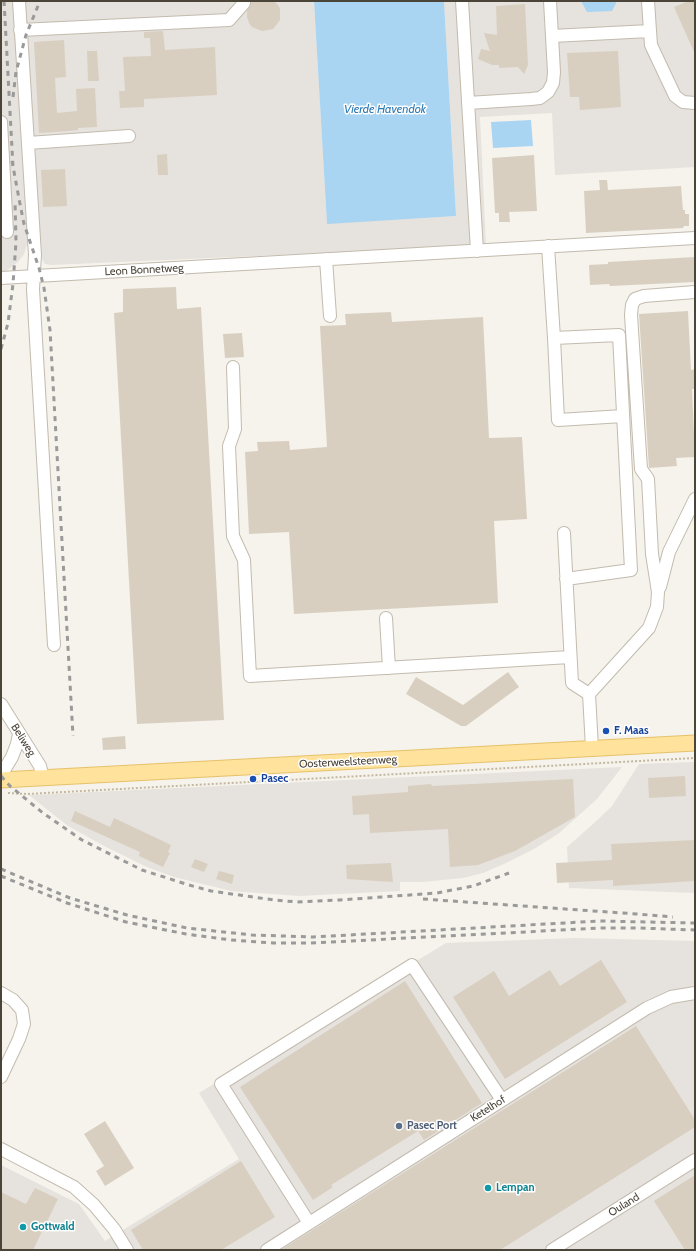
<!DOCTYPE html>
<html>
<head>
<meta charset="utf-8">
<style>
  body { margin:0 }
  #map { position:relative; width:696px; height:1251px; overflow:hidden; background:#f6f3ec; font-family:Cabin,sans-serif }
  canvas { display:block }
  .frame { position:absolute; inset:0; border:2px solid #4b4439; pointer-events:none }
</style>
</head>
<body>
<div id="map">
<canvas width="696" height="1251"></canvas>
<div class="frame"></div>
</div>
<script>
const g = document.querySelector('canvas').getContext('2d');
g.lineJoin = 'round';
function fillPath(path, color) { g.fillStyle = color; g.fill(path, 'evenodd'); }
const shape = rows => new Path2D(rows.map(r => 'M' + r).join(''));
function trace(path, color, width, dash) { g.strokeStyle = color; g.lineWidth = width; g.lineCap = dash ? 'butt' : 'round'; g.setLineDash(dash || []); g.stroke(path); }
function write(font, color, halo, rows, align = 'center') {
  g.font = font + ' Cabin,sans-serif'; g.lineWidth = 3; g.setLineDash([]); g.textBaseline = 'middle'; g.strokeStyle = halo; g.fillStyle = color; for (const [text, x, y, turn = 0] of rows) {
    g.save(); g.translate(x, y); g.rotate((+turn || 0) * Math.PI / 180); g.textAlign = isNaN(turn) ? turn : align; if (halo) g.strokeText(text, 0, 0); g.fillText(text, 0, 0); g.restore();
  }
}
const industrial = shape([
  [1,1,314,1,327,223,456,216,444,1,695,1,695,167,555,175,552,113,480,117,486,246,51,265,45,264,42,259,41,242,28,242,24,254,18,262,5,272,1,272],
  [694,762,695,893,569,888,567,847,593,824,612,806,639,764],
  [622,767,597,799,558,834,534,849,506,863,483,873,463,878,423,882,400,882,400,891,299,896,231,891,174,877,147,867,106,847,68,826,29,795],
  [576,938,695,941,695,1250,1,1250,1,1165,79,1204,105,1241,239,1159,199,1093,446,943]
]);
const water = shape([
  [314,1,444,1,456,216,327,224],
  [581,1,617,1,612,11,587,12],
  [531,120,533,146,493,148,491,122]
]);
const building = shape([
  [252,1,274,1,278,5,280,9,280,20,273,29,262,31,252,27,249,23,247,17,247,11],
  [689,1,695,1,695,54,674,7],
  [525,4,528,65,524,74,518,67,499,68,499,65,492,65,478,59,481,49,490,51,484,33,497,35,496,6],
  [163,31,165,50,215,47,217,95,144,99,144,107,120,108,119,91,125,91,123,57,151,56,150,38,144,38,144,32],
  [64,40,66,77,55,78,57,113,77,111,76,89,95,88,97,127,78,128,78,130,69,131,39,133,34,42],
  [87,51,97,51,99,81,88,81],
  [618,51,621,107,580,110,579,97,570,97,567,53],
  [167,154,168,175,158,175,157,155],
  [534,155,537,211,509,212,510,222,499,222,499,213,495,213,492,158],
  [65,169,67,206,43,207,41,170],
  [599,180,607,180,608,190,681,186,683,210,685,210,685,214,689,214,689,226,684,226,683,228,586,233,584,191,600,190],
  [695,257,695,282,610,286,609,284,590,285,589,265,608,264,608,262],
  [176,287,177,309,201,307,224,720,137,724,114,313,123,312,123,289],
  [688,311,691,370,695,369,695,389,692,389,695,457,676,458,677,466,649,468,639,314],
  [391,312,392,322,483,317,489,438,522,437,527,519,494,521,498,603,294,614,289,532,249,534,245,452,258,451,257,442,289,441,290,450,327,447,320,326,346,325,345,314],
  [242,333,244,357,225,358,223,334],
  [508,672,519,687,466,726,461,726,406,694,416,677,463,705],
  [125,736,126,749,103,750,102,738],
  [685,776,686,796,649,798,648,778],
  [573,779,575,817,515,851,478,865,450,867,448,829,370,833,369,814,353,815,352,796,408,792,408,786,431,784,432,786],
  [75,811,110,827,114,818,171,845,168,852,170,853,163,867,139,856,140,852,71,821],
  [695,840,695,881,613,886,613,880,557,883,556,863,612,860,611,844],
  [195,859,208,864,204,872,191,867],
  [391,863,393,882,347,879,346,865],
  [219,871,234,875,232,884,216,879],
  [601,960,627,1002,505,1079,453,997,494,971,509,996,550,970,560,986],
  [405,981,482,1103,424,1140,418,1131,331,1185,333,1187,313,1200,240,1087],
  [636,1026,695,1120,695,1127,500,1250,281,1250],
  [105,1121,134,1168,105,1186,96,1171,104,1166,84,1134],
  [241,1161,275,1217,221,1250,143,1250,131,1230],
  [695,1175,695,1250,685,1250,654,1201],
  [35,1188,58,1199,33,1250,1,1250,1,1192,26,1204]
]);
const path = shape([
  [8,793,27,794,695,758]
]);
const minor = shape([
  [19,1,35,255,33,289,54,645],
  [462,1,477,251],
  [648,1,650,31],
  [20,30,229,20,244,3,244,1],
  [552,36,650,31,651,45,675,96,683,102,695,103],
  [468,103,531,99,540,98,548,92,553,83,554,72,550,1],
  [1,122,7,232],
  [28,143,129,136],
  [548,246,554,338],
  [326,259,330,316],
  [1,278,695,238],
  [233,367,235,429,229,446,233,536,244,560,250,676,570,657],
  [564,533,572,683,589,694],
  [566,579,631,570,619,335,554,338,558,420,623,416],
  [660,587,669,552,695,499],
  [386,618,389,668],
  [1,704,40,766,43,778],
  [592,748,589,694,649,628,657,607,658,592,652,554,648,479,641,469,631,315,632,305,635,299,644,296,695,292],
  [1,775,12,757,17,744,19,734],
  [1,993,13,1000,22,1010,24,1024,19,1039,1,1077],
  [1,1149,74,1187,94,1205,114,1229,127,1250],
  [309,1223,221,1084,412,965,502,1100],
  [267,1250,647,1008,671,997,695,993],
  [552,1250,695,1160]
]);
const major = shape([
  [1,780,695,743]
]);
const rail = shape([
  [4,1,13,167],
  [13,97,16,72,26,35,40,1],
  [12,161,20,204,24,224,39,268,44,288,50,330,73,736],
  [1,349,8,323,13,284,16,242,15,201],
  [1,776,10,786,43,813,82,840,142,870,189,885,211,891,274,900,297,902,340,900,437,893,473,886,509,873],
  [1,869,70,898,127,915,187,928,252,935,313,937,600,921,695,923],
  [1,876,67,903,126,922,186,934,231,940,273,943,311,943,601,928,639,928,695,930],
  [423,899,637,914,673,917]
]);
const markers = [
  [606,731,4,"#1a4fb4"],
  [253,779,4,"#1a4fb4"],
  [399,1126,4,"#5c6f8a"],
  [488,1188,4,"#0f9aa8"],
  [23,1227,4,"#0f9aa8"]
];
const streetNames = [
  ["Leon Bonnetweg",144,270,-3],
  ["Beliweg",23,740,58],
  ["Oosterweelsteenweg",348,762,-3],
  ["Ketelhof",488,1109,-32],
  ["Ouland",624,1205,-32]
];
const transitNames = [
  ["F. Maas",614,731],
  ["Pasec",261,779]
];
const serviceNames = [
  ["Pasec Port",407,1126]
];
const cultureNames = [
  ["Lempan",496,1188],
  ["Gottwald",31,1227]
];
const waterNames = [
  ["Vierde Havendok",385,109]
];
fillPath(industrial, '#e6e2dd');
fillPath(water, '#a9d4f2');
fillPath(building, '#d8cfc1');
trace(minor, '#c2bbae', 14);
trace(major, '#e6c16a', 17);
trace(path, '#c4b79f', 2, [2, 2]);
trace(minor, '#fff', 12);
trace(major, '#ffe39c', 15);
trace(rail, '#9a9a9a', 3, [5, 5]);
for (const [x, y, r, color] of markers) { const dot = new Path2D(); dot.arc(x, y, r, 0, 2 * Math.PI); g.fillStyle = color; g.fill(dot); trace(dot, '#fff', 1.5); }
write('11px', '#4b4439', '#fff', streetNames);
write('bold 11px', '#164399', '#fff', transitNames, 'left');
write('bold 11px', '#4e5e75', '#fff', serviceNames, 'left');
write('bold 11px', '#0d838f', '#fff', cultureNames, 'left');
write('italic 12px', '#2e7ab2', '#fff', waterNames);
</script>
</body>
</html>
